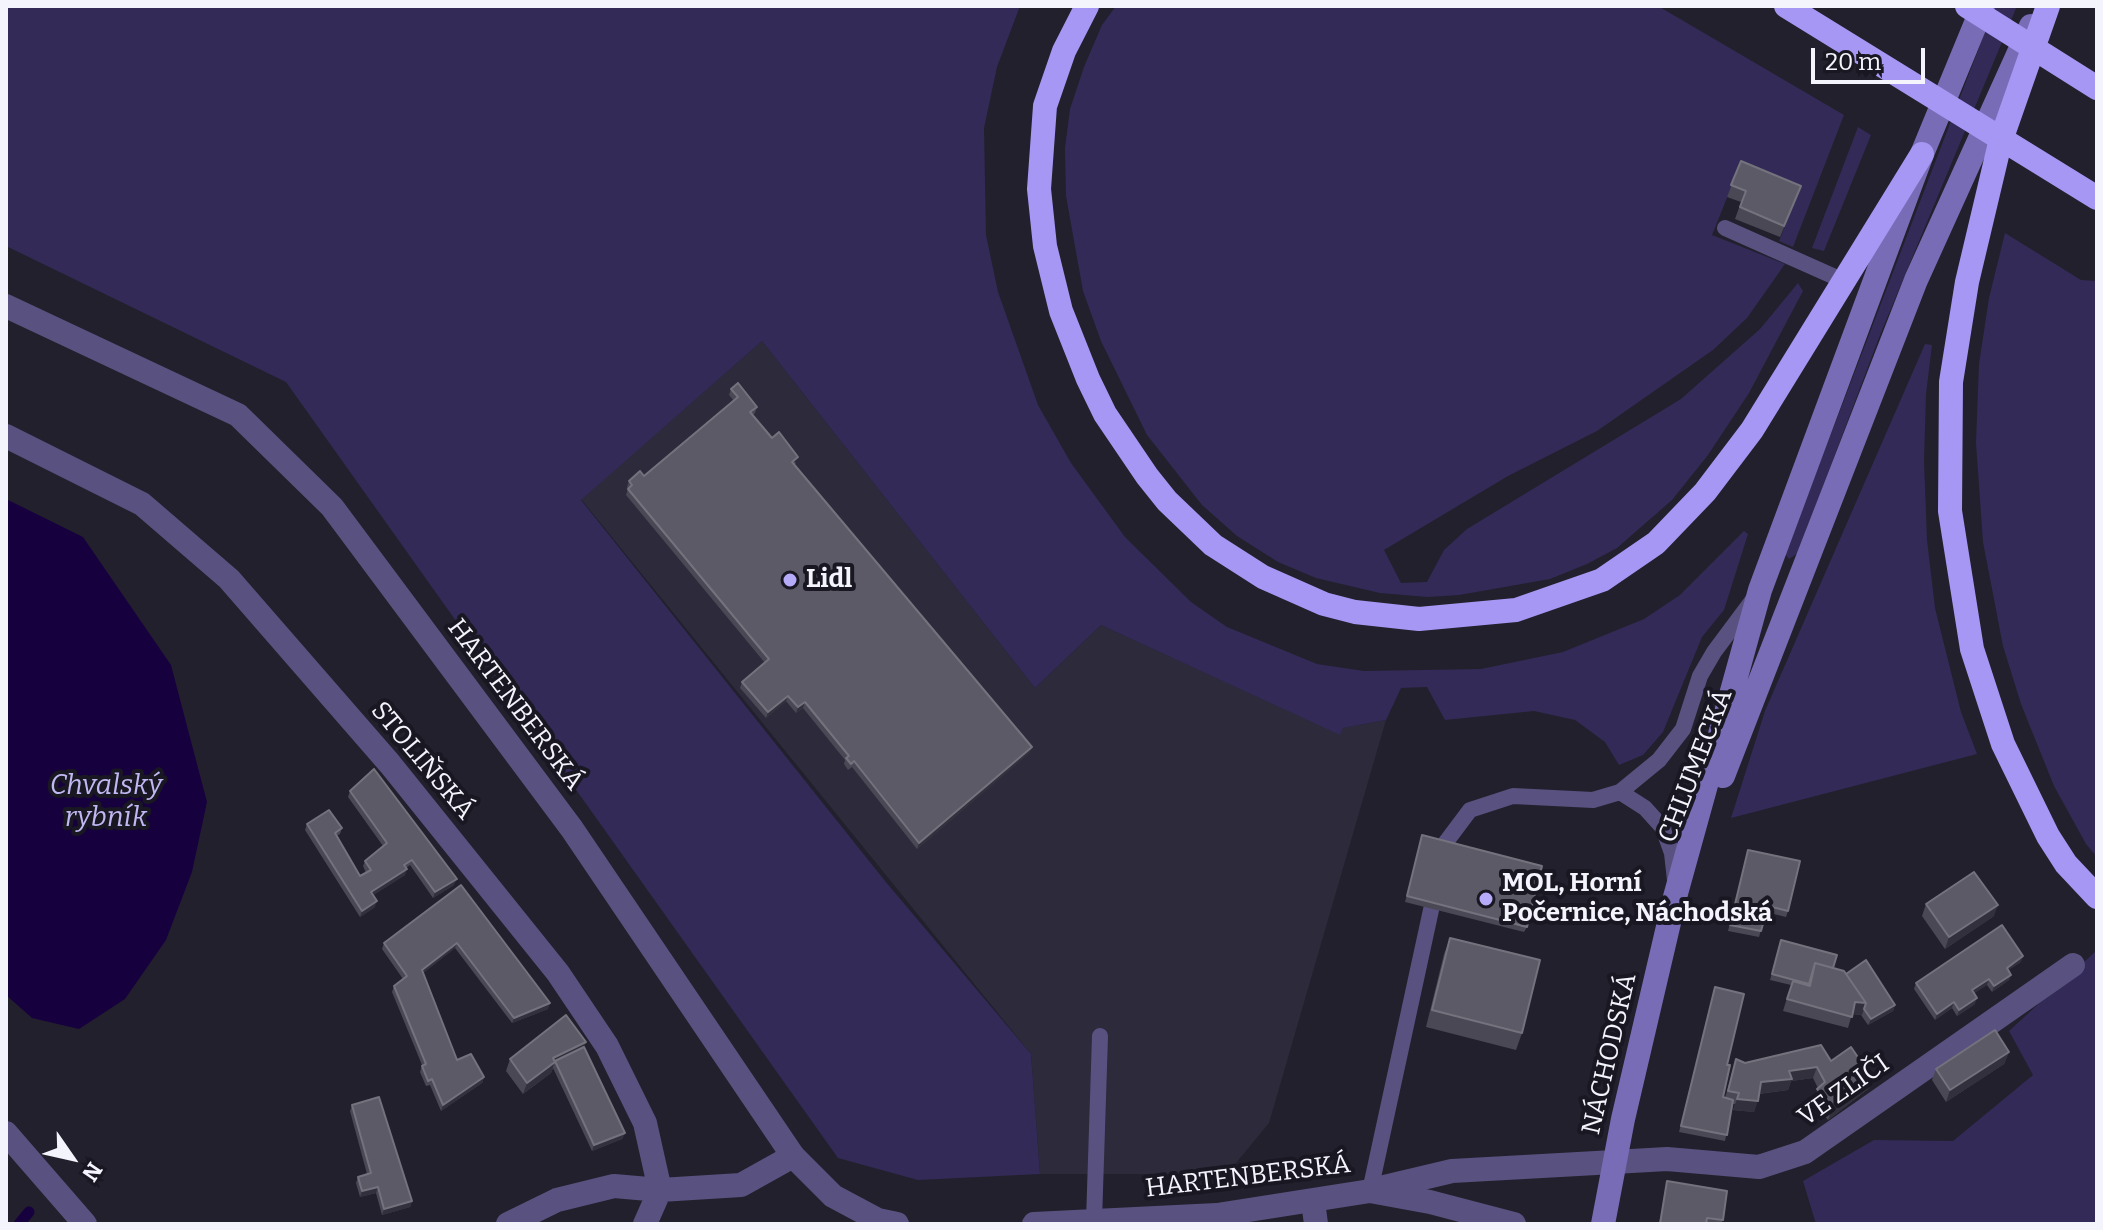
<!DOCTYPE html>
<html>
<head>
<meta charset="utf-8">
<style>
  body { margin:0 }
  #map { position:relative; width:2103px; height:1230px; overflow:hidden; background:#22202c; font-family:Bitter,serif }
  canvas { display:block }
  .frame { position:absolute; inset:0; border:8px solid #f4f4fc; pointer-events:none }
  .north { position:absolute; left:32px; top:1118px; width:80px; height:80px; -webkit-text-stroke:6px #191722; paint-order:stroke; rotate:124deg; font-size:22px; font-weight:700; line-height:32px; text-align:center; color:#f4f4fc }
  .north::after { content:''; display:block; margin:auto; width:28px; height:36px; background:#f4f4fc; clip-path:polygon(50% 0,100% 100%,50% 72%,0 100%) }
  .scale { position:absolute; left:1811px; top:48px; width:114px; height:36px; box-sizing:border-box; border:4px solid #f4f4fc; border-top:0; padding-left:10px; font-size:24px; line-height:28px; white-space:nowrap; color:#f4f4fc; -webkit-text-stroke:6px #191722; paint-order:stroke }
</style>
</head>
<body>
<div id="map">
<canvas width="2103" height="1230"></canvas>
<div class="frame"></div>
<div class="north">N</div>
<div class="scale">20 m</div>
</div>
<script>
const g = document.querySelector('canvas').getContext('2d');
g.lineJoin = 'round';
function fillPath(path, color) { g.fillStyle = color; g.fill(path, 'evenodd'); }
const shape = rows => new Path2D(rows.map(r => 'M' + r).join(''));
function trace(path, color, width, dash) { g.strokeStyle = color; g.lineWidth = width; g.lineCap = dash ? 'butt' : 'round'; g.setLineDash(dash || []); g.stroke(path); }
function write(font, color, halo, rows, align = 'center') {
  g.font = font + ' Bitter,serif'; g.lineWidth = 8; g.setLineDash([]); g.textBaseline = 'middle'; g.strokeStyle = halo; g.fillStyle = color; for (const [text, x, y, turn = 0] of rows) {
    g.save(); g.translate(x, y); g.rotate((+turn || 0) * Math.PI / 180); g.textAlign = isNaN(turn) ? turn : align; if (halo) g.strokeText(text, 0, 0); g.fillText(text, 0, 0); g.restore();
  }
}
const built = shape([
  [762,341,1035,688,1101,625,1340,734,1342,728,1386,720,1269,1123,1227,1174,1040,1174,1031,1054,581,499]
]);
const green = shape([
  [6,6,1020,6,997,67,984,128,986,235,998,292,1038,405,1071,463,1125,537,1191,602,1227,627,1317,664,1364,671,1481,669,1563,652,1644,619,1680,595,1744,531,1748,534,1724,610,1702,637,1663,732,1643,755,1619,765,1605,742,1575,720,1534,711,1445,720,1427,687,1401,688,1386,720,1343,728,1340,735,1101,625,1035,688,762,341,581,500,885,881,1031,1054,1040,1174,918,1180,838,1158,286,382,6,246],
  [1116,6,1658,6,1844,115,1793,247,1779,241,1797,197,1737,173,1712,235,1785,264,1747,318,1713,350,1597,431,1508,476,1384,550,1401,583,1427,582,1444,550,1467,529,1681,399,1760,329,1798,283,1803,291,1749,393,1708,455,1672,500,1617,548,1587,564,1550,579,1459,595,1428,597,1380,593,1316,578,1278,562,1237,536,1202,505,1147,435,1101,341,1083,291,1066,196,1065,148,1070,109,1084,67,1102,25],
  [1995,6,2017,6,1880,335,1798,553,1789,559,1785,554],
  [1858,127,1871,135,1824,251,1812,248],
  [2005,233,2081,280,2097,281,2097,857,2086,844,2054,786,2021,704,2003,646,1983,542,1976,443,1979,364,1989,298],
  [1925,344,1932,345,1926,394,1924,461,1927,540,1935,608,1961,712,1977,754,1731,818,1765,711],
  [2097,950,2097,1224,1816,1224,1803,1181,1874,1140,1953,1141,2033,1075,2009,1031]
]);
const water = shape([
  [6,499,83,537,171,665,207,802,192,872,166,940,125,999,79,1029,32,1018,6,995]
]);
const stream = shape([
  [19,1224,29,1212]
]);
const service = shape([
  [1725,228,1844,281],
  [1620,792,1645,808,1663,828,1672,853,1675,880],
  [1442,861,1446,842,1470,810,1513,796,1593,800,1620,792,1659,760,1683,729,1700,676,1714,652,1752,601],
  [1370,1191,1436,887],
  [1094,1221,1100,1036]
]);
const minor = shape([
  [6,436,142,504,229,579,390,764,558,973,607,1046,645,1123,660,1190,645,1224],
  [6,1133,85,1224],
  [1614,1162,1667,1159,1759,1167,1805,1152,2073,965],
  [1313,1201,1316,1224],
  [508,1224,557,1200,614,1186,660,1190,741,1185,793,1156]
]);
const tertiary = shape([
  [6,306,238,415,332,507,572,829,793,1156,833,1196,878,1220,897,1224],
  [1376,1189,1452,1171,1614,1162],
  [1034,1224,1217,1215,1370,1191,1430,1202,1514,1224]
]);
const secondary = shape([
  [1723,776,1916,280,2031,26],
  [1603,1224,1623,1119,1675,897,1760,590,1922,154,1983,6]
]);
const motorway = shape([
  [1087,6,1064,51,1045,106,1039,189,1045,246,1061,311,1088,379,1105,414,1147,476,1167,501,1213,545,1263,577,1324,604,1355,612,1419,619,1516,610,1602,580,1656,543,1705,492,1752,430,1922,154],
  [1786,6,2097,198],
  [1967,6,2097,88],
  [2048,6,2000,143,1967,282,1951,382,1950,511,1972,649,2003,744,2048,836,2066,864,2097,897]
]);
const wall = shape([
  [1741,161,1797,197,1780,237,1735,219,1741,202,1727,197],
  [731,389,757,407,755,413,753,415,772,438,796,463,794,465,1032,747,1029,753,917,849,852,767,848,770,844,764,845,760,803,708,796,713,786,701,766,718,740,688,742,682,765,663,626,495,628,489,627,487,629,481,644,476,734,401,729,395],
  [350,791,454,885,433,898,410,865,406,868,405,875,373,895,375,907,360,917,305,830,307,824,342,828,340,834,336,836,360,876,366,873,363,866,365,861,383,846,348,797],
  [1422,835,1527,927,1524,932,1405,902],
  [1748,850,1788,911,1786,917,1766,912,1759,937,1728,931],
  [461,885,548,1009,512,1023,455,948,423,973,457,1060,484,1077,482,1083,441,1111,430,1085,426,1086,420,1072,422,1065,392,992,394,986,403,979,382,949,384,943],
  [1926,904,1994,916,1945,949,1922,916],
  [1450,938,1522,1033,1516,1050,1426,1027,1444,954],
  [1779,946,1846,974,1895,1005,1893,1011,1868,1025,1861,1015,1852,1014,1848,1028,1783,1011,1791,985,1770,980],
  [2021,962,2008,970,2011,975,2009,980,1992,992,1987,985,1974,993,1975,1004,1957,1016,1952,1008,1935,1020,1914,989,1916,983],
  [1715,987,1727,1065,1723,1097,1725,1098,1736,1059,1745,1063,1831,1061,1868,1089,1828,1120,1813,1101,1818,1088,1813,1078,1791,1081,1788,1090,1759,1094,1754,1112,1733,1110,1735,1104,1732,1104,1725,1141,1679,1132],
  [586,1042,584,1047,625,1133,622,1139,592,1151,553,1068,551,1073,523,1094,506,1071,510,1059],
  [2009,1052,2004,1064,1946,1102,1932,1080,1936,1069],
  [352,1105,412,1201,410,1207,382,1215,376,1193,360,1197,356,1183,358,1177,367,1174,350,1111],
  [1667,1181,1723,1220,1721,1224,1659,1224]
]);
const shadedWall = shape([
  [788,696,786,701,766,718,768,712],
  [805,702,803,708,796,713,798,707],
  [1032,747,1029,753,917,849,919,843],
  [407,869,405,875,369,898,371,892],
  [457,879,454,885,433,898,435,892],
  [377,901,375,907,360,917,362,911],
  [1998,905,1994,916,1945,949,1949,937],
  [457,943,455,948,419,976,422,970],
  [2023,956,2021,962,2004,973,2007,968],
  [2011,975,2009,980,1992,992,1994,986],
  [1989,979,1987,985,1970,996,1972,990],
  [1977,998,1975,1004,1957,1016,1959,1010],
  [1855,1002,1866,1003,1862,1015,1851,1014],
  [1954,1002,1952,1008,1935,1020,1937,1014],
  [550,1003,548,1009,512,1023,514,1018],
  [1895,1005,1893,1011,1868,1025,1871,1019],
  [586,1042,581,1053,555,1061,551,1073,523,1094,527,1083,553,1058],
  [2009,1052,2004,1064,1946,1102,1950,1090],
  [1817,1067,1813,1078,1791,1081,1788,1090,1757,1094,1761,1082,1789,1071],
  [484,1077,482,1083,441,1111,443,1105],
  [1872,1078,1868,1089,1828,1120,1832,1108],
  [1737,1099,1758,1101,1754,1112,1733,1110],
  [625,1133,622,1139,592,1151,594,1145],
  [378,1187,376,1193,360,1197,362,1191],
  [412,1201,410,1207,382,1215,384,1209]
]);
const building = shape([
  [1741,161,1801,186,1784,226,1740,207,1746,191,1731,185,1741,161],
  [738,383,757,407,750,412,772,438,779,432,798,457,792,462,1032,747,919,843,854,761,851,764,846,758,849,756,805,702,798,707,788,696,768,712,742,682,769,659,628,489,632,485,629,481,640,471,644,476,738,397,731,389,738,383],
  [374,769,457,879,435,892,412,860,404,865,407,869,371,892,377,901,362,911,307,824,329,810,342,828,335,833,360,876,371,870,365,861,387,843,350,791,374,769],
  [1422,835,1542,866,1527,927,1407,896,1422,835],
  [1748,850,1800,861,1788,911,1768,906,1761,931,1730,925,1748,850],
  [1974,872,1998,905,1949,937,1926,904,1974,872],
  [461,885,550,1003,514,1018,457,943,422,970,457,1060,471,1054,484,1077,443,1105,432,1079,428,1081,422,1066,426,1064,394,986,407,976,384,943,461,885],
  [2002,925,2023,956,2007,968,2011,975,1994,986,1989,979,1972,990,1977,998,1959,1010,1954,1002,1937,1014,1916,983,2002,925],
  [1450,938,1540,960,1522,1033,1432,1010,1450,938],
  [1781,940,1837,955,1833,968,1815,963,1809,984,1772,974,1781,940],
  [1866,960,1895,1005,1871,1019,1864,1009,1866,1003,1846,974,1866,960],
  [1815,963,1844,971,1866,1003,1855,1002,1852,1017,1787,999,1793,981,1810,986,1815,963],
  [1715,987,1744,994,1727,1065,1730,1065,1723,1097,1733,1100,1727,1135,1681,1126,1715,987],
  [566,1015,586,1042,553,1058,555,1062,527,1083,510,1059,566,1015],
  [1995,1030,2009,1052,1950,1090,1936,1069,1995,1030],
  [1821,1045,1831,1061,1851,1047,1872,1078,1832,1108,1817,1089,1825,1082,1817,1067,1789,1071,1792,1079,1761,1082,1758,1101,1737,1099,1739,1093,1728,1091,1736,1059,1745,1063,1821,1045],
  [584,1047,625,1133,594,1145,555,1061,584,1047],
  [379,1097,412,1201,384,1209,378,1187,362,1191,358,1177,371,1173,352,1105,379,1097],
  [1667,1181,1727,1191,1723,1220,1707,1218,1706,1224,1660,1224,1667,1181]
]);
const markers = [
  [790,580,8,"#b6abf8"],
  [1486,899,8,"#b6abf8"]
];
const poiNames = [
  ["Lidl",806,580],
  ["MOL, Horní",1502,884],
  ["Počernice, Náchodská",1502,914]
];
const streetNames = [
  ["HARTENBERSKÁ",515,705,53],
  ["STOLIŇSKÁ",422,761,50],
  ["CHLUMECKÁ",1696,766,-69],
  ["NÁCHODSKÁ",1610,1054,-77],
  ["VE ZLIČI",1844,1091,-35],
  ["HARTENBERSKÁ",1248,1177,-7]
];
const waterNames = [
  ["Chvalský",106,786],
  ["rybník",106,818]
];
fillPath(built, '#2c2a3b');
fillPath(green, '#332a57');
fillPath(water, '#17003e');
trace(stream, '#17003e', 11);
trace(service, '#595280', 16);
trace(minor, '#595280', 24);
trace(tertiary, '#595280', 24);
trace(secondary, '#796cb6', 24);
trace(motorway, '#a697f4', 24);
fillPath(wall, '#494854');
fillPath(shadedWall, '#32303c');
fillPath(building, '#5b5a66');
trace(building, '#73727d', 2);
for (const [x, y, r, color] of markers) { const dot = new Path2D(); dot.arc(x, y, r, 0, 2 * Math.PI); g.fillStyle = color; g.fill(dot); trace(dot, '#191722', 3); }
write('bold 26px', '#f4f4fc', '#191722', poiNames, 'left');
write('26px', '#f4f4fc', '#191722', streetNames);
write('italic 28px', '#bfb8f2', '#191722', waterNames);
</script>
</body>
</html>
